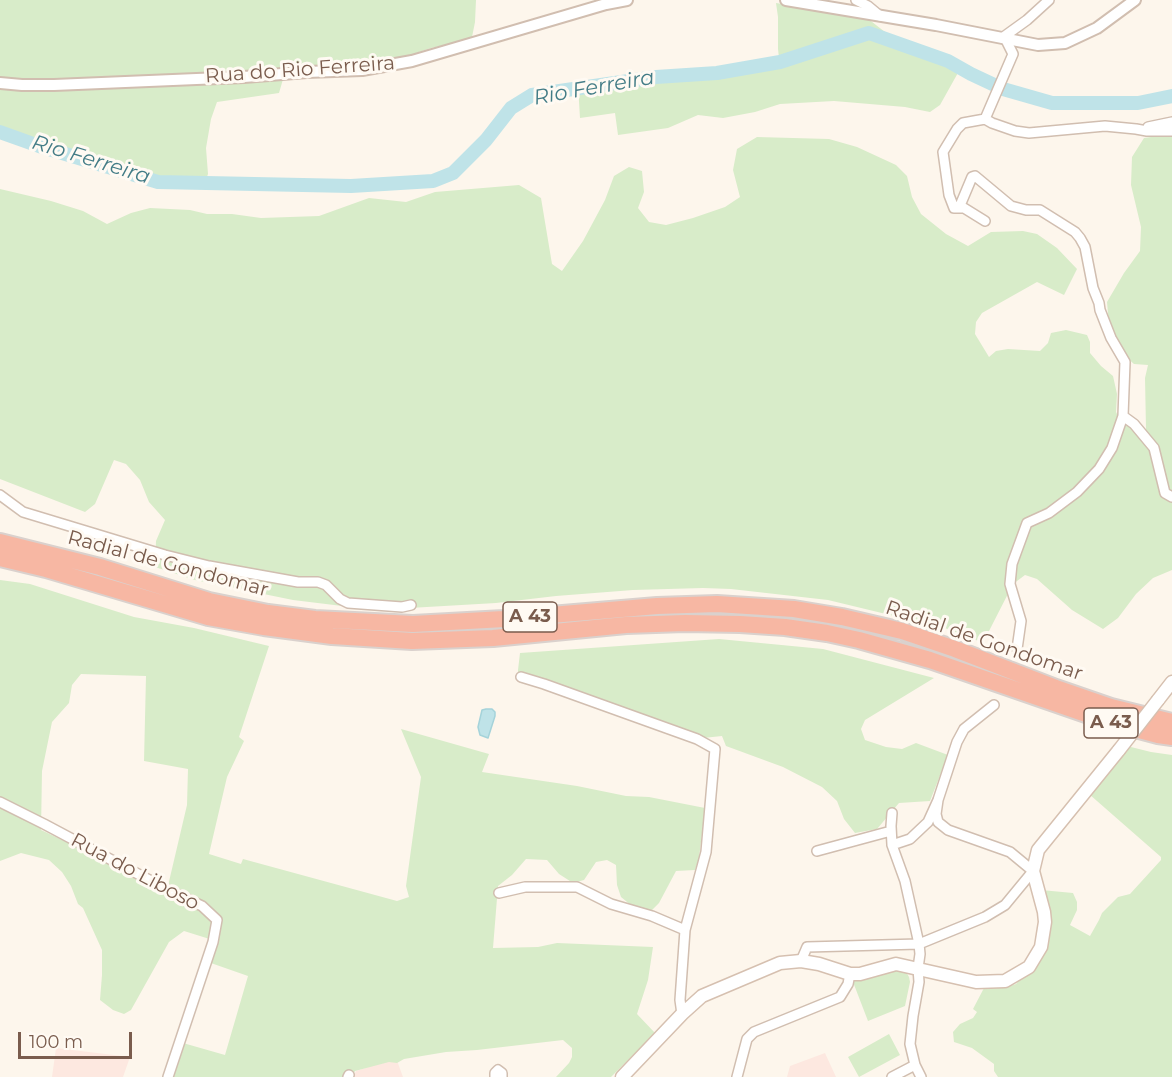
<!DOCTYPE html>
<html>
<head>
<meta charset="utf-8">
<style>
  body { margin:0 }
  #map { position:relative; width:1172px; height:1077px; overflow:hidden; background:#fdf6ec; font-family:Montserrat,sans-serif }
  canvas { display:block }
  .scale { position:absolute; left:18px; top:1032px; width:114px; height:27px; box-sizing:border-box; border:3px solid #7a5c4d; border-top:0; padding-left:8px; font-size:18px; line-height:21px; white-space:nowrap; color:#7a5c4d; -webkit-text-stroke:4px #fffaf3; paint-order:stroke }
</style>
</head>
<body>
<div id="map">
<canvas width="1172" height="1077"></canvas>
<div class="scale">100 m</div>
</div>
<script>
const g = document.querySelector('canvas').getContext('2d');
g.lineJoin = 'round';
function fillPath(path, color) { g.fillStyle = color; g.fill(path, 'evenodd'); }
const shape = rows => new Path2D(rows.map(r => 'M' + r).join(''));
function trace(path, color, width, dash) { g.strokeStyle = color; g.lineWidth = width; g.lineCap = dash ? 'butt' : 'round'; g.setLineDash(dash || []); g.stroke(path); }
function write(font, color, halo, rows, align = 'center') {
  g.font = font + ' Montserrat,sans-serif'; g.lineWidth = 6; g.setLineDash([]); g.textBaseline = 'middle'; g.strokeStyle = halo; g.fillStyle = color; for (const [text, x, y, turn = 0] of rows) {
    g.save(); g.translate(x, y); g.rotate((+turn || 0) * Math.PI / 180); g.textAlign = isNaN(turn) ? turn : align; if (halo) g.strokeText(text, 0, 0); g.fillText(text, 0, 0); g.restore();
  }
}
const commercial = shape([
  [56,1048,130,1057,123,1077,52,1077],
  [825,1053,836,1077,787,1077,790,1066],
  [396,1058,403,1077,353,1077,356,1071]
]);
const green = shape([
  [0,0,476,0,475,22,471,42,463,41,431,48,404,57,376,65,286,69,279,93,217,102,211,119,206,148,208,174,203,188,184,187,131,175,112,166,98,169,64,158,29,140,0,132],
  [776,3,867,18,885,32,959,71,940,105,930,112,905,107,834,101,780,104,755,112,723,118,698,115,668,128,618,135,615,113,580,118,578,85,593,85,710,71,745,73,780,67,778,49,778,17],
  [1165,135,1172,135,1172,570,1153,578,1136,594,1118,618,1103,629,1072,610,1037,579,1025,575,1013,584,989,631,981,642,948,629,828,600,731,589,703,588,633,590,556,596,496,603,375,610,293,600,195,580,155,567,156,541,165,520,149,502,140,480,126,464,114,460,95,504,85,512,0,479,0,189,51,201,83,211,107,224,131,213,150,208,190,210,207,214,232,214,261,218,319,216,369,198,406,202,435,192,519,185,541,198,552,264,562,271,583,241,605,200,614,176,629,167,642,171,644,192,638,208,649,222,666,225,693,218,725,207,740,197,733,170,737,149,757,137,829,139,857,147,896,165,907,176,912,197,921,214,946,234,968,246,991,232,1023,231,1037,234,1057,248,1077,269,1064,295,1037,282,982,313,976,322,975,334,989,357,996,351,1008,349,1040,351,1048,343,1051,333,1066,330,1087,335,1090,342,1090,353,1101,366,1113,376,1117,394,1116,412,1122,424,1142,430,1146,429,1145,378,1148,365,1134,364,1124,355,1109,325,1107,302,1124,273,1140,251,1141,227,1131,185,1132,157,1144,138],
  [0,580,30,584,134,617,194,628,269,646,239,737,244,741,227,777,209,854,241,864,243,859,397,901,409,897,406,886,421,777,401,729,489,754,482,772,577,786,626,796,649,797,705,808,699,858,695,870,676,871,659,903,649,913,632,906,621,897,617,885,616,865,607,860,596,862,584,880,573,883,559,874,547,860,526,859,512,875,498,886,493,948,538,947,557,943,653,947,648,980,637,1014,655,1033,611,1077,556,1077,569,1063,572,1057,572,1048,563,1040,477,1050,446,1052,404,1059,397,1063,389,1062,355,1071,352,1077,172,1077,183,1043,225,1055,248,976,208,962,216,941,184,931,169,942,131,1010,124,1014,113,1010,100,1000,102,975,102,950,83,908,78,904,71,886,62,872,49,860,21,853,0,861],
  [81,674,146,676,144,761,188,769,187,805,167,890,160,893,90,853,41,830,42,771,52,722,69,703,72,685],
  [719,639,823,649,934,678,865,720,861,729,865,740,886,747,902,749,916,743,948,755,930,801,899,803,877,829,855,833,844,819,837,801,822,787,783,767,726,746,722,736,703,738,575,694,518,672,518,670,520,653],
  [1127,746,1151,752,1172,755,1172,1077,998,1077,994,1071,994,1064,972,1048,954,1042,953,1032,960,1024,973,1018,977,1012,973,1009,984,988,1004,988,1016,984,1045,949,1041,890,1073,893,1077,902,1077,910,1070,925,1090,936,1099,920,1102,913,1118,897,1130,894,1161,860,1161,857,1089,794],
  [890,968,905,970,909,977,910,982,905,1006,868,1021,853,982,865,976],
  [889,1034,900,1055,859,1077,848,1057]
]);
const water = shape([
  [486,709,492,709,495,712,495,716,488,738,480,735,478,727,482,710,486,709]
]);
const river = shape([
  [0,132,39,146,158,182,351,186,433,181,453,173,486,140,511,108,532,95,656,77,717,73,780,62,869,33,948,61,971,74,1003,89,1052,103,1138,103,1172,96]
]);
const minor = shape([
  [856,0,868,6,880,16],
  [1002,38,1027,20,1049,0],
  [985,119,992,123,1015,131,1029,133,1105,126,1136,129,1147,131,1172,131],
  [985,119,1013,54,1005,38],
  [1148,127,1172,122],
  [959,208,972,177,975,176,1011,206,1026,210,1040,210,1075,232,1080,238,1085,247,1093,288,1099,303,1100,310,1111,338,1125,362,1123,416,1134,424,1154,448,1165,493,1172,497],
  [985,221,964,208,954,208,949,195,943,152,957,129,963,123,985,119],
  [0,495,23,512,165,555,209,566,298,582,318,582,326,585,340,599,348,603,402,607,411,605],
  [1017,649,1021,621,1010,584,1012,564,1027,523,1049,513,1077,492,1099,469,1112,448,1123,416],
  [521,677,544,684,697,739,715,749,706,852,685,930,680,1000,682,1014],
  [0,802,44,824,170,891,202,906,217,920,213,942,168,1077],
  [892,813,891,826,892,845,905,881,919,944,920,954,918,968,919,982,913,1016,910,1044,915,1065,921,1077],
  [892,845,910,839,928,822,938,800,957,742,964,729,994,705],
  [817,851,891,831],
  [499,893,525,887,577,887,611,904,652,916,685,930],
  [801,961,807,947,919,944,985,917,1005,905,1033,871,1010,852,948,830,938,822,936,814,938,800],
  [348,1077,349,1075],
  [495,1077,495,1073,498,1070,502,1073,502,1077],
  [737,1077,747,1039,754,1032,840,997,848,984,850,974],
  [892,1077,915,1065]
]);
const tertiary = shape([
  [786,0,936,25,1038,45,1065,43,1097,28,1135,0],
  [0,83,22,85,54,85,244,77,307,72,362,70,412,61,606,4,627,0]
]);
const secondary = shape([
  [1158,700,1172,682],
  [622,1077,682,1014,702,996,780,963,801,961,819,964,850,974,860,974,896,964,976,982,1005,981,1029,967,1041,947,1045,922,1044,912,1033,871,1038,850,1119,750]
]);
const motorway = shape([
  [0,542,100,567,209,601,268,613,315,619,413,624,504,619,657,606,717,604,794,609,842,617,902,631,955,649,1056,688,1111,707,1172,722],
  [0,558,46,569,208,617,264,627,332,636,412,641,493,638,626,625,685,623,740,624,785,627,827,633,859,640,930,660,1109,722,1158,735,1172,737]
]);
const secondaryBridge = shape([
  [1119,750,1158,700]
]);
const shields = [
  [530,617,54],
  [1111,723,54]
];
const shieldNames = [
  ["A 43",530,617],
  ["A 43",1111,723]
];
const streetNames = [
  ["Rua do Rio Ferreira",300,70,-4],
  ["Radial de Gondomar",168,564,15],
  ["Radial de Gondomar",984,641,19],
  ["Rua do Liboso",135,872,28]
];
const waterNames = [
  ["Rio Ferreira",594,88,-10],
  ["Rio Ferreira",91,160,17]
];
fillPath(commercial, '#fde8e0');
fillPath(green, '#d8ecc9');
fillPath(water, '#bfe3e8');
trace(water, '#a5d3da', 1.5);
trace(river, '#bfe3e8', 14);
trace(minor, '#d1beb0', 12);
trace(tertiary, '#d1beb0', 14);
trace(secondary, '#d6c0b0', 15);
trace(motorway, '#dad1cd', 20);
trace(minor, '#fff', 9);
trace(tertiary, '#fff', 10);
trace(secondary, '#fff', 12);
trace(motorway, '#f7b7a3', 16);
trace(secondaryBridge, '#d6c0b0', 15, []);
trace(secondaryBridge, '#fff', 12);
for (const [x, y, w] of shields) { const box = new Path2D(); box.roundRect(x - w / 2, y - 15, w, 30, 4.5); g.fillStyle = '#fffaf3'; g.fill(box); trace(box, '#7a5c4d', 1.5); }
write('bold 18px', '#7a5c4d', null, shieldNames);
write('20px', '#7a5c4d', '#fffaf3', streetNames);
write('italic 21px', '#437c86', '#fffaf3', waterNames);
</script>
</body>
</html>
